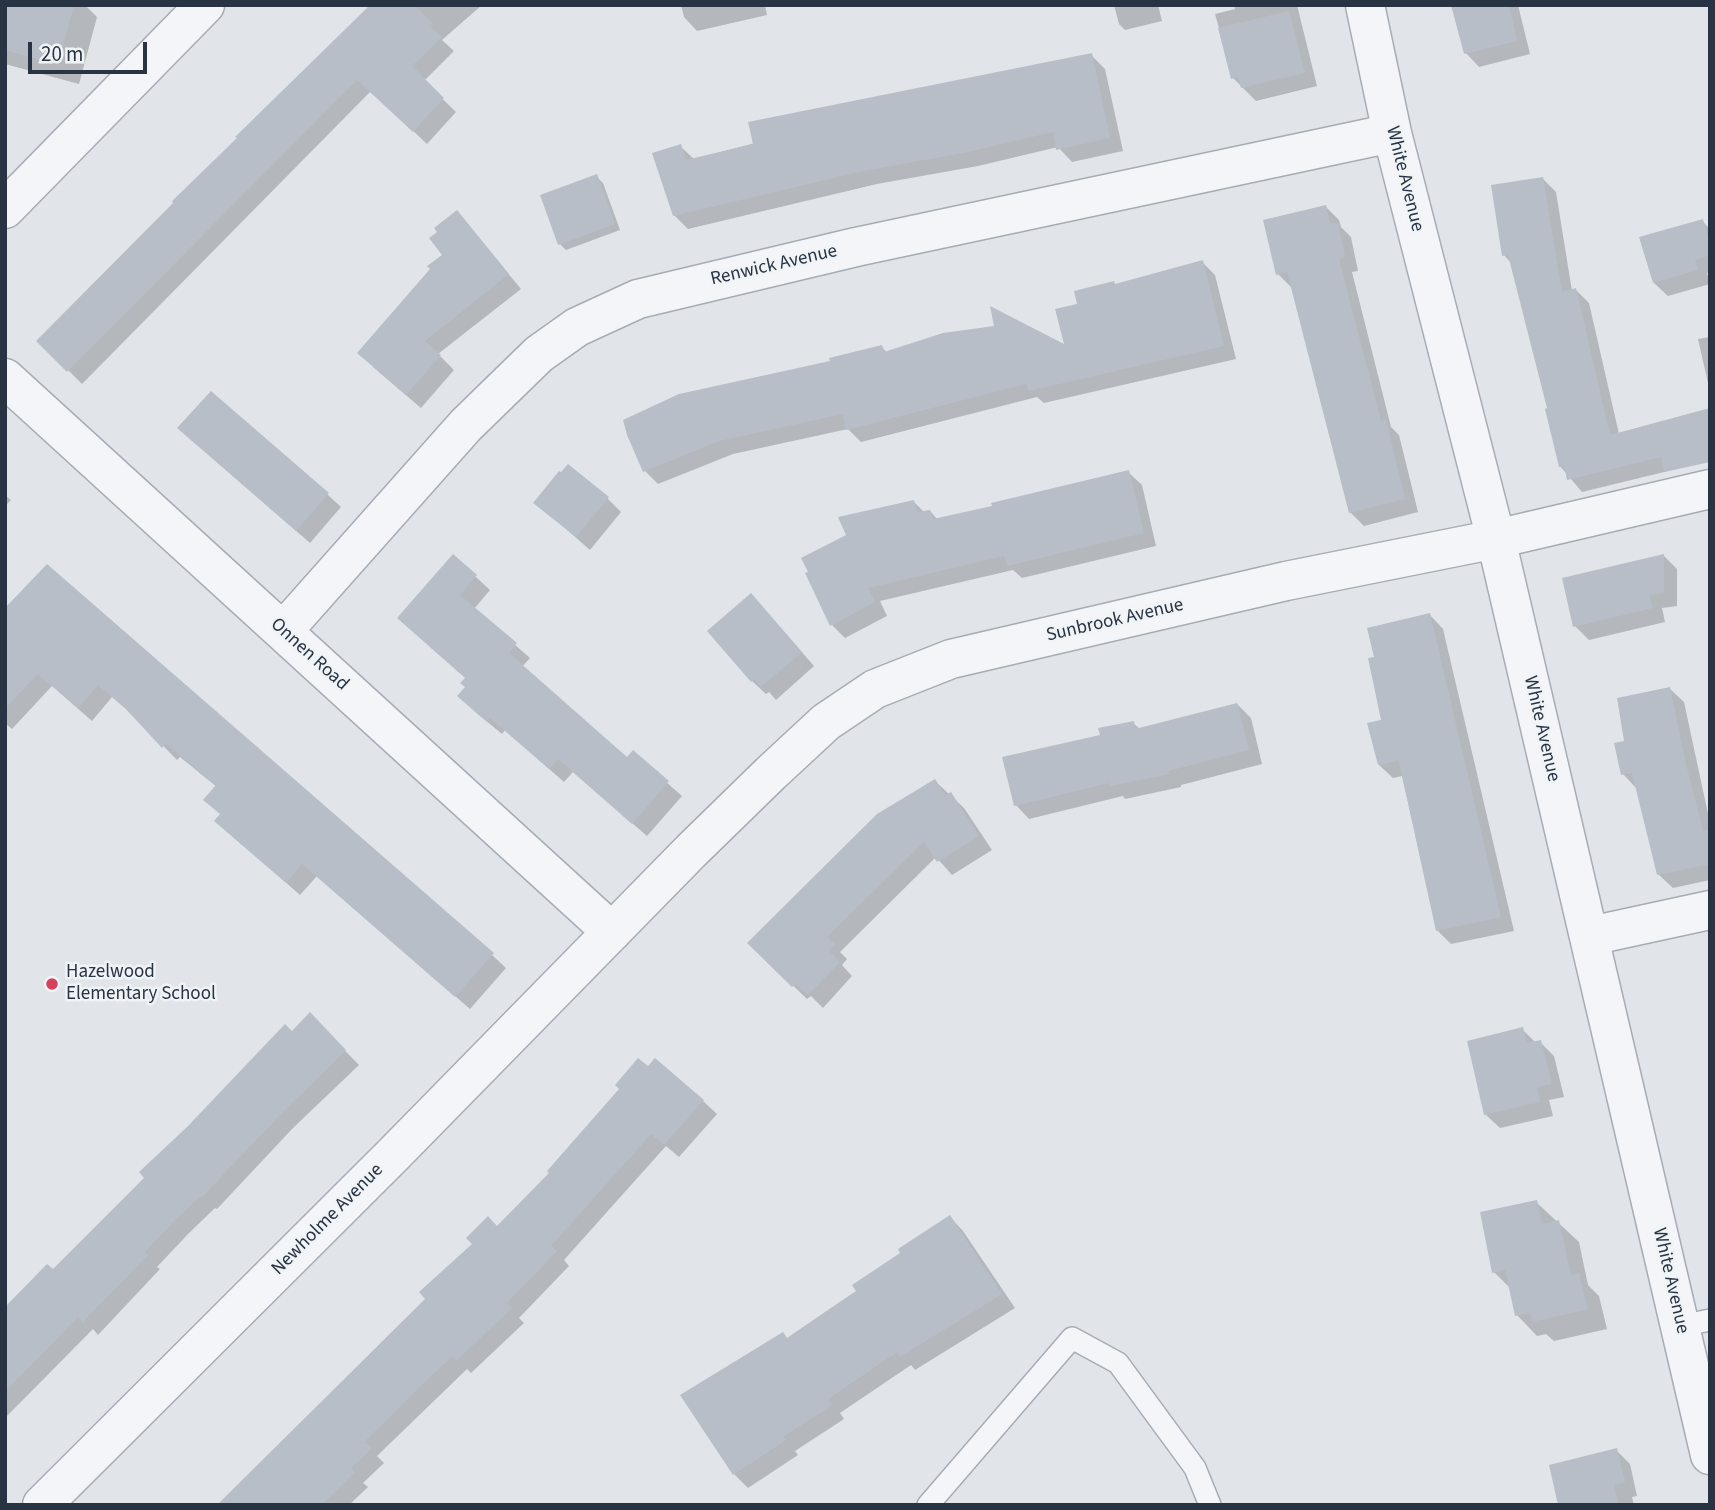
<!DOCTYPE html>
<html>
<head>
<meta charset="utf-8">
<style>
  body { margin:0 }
  #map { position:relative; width:1715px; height:1510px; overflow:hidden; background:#e1e5ea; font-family:"Source Sans 3",sans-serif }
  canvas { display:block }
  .frame { position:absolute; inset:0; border:7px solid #283343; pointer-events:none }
  .scale { position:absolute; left:28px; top:42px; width:119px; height:32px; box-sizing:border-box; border:4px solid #283343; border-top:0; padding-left:9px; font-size:21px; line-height:24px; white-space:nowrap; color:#283343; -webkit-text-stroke:5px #f0f4f7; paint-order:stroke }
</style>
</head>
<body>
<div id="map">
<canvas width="1715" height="1510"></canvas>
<div class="frame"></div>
<div class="scale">20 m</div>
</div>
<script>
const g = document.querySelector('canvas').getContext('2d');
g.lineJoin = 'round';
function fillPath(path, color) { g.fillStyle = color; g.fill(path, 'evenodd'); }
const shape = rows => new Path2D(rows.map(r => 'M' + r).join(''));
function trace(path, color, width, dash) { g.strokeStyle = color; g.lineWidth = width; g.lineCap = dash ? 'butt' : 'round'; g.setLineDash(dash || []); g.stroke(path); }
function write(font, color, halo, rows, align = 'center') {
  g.font = font + ' "Source Sans 3",sans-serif'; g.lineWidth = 5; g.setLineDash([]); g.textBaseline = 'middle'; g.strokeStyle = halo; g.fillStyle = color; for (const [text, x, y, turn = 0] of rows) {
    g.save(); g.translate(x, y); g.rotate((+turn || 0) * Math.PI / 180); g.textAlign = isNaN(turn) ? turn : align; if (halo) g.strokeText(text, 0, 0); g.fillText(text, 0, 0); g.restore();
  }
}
const shadow = shape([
  [5,5,85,5,97,17,79,84,5,64],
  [372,5,482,5,442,40,454,51,424,81,456,112,427,144,371,91,82,384,39,341],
  [681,5,765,5,767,15,697,31,684,17],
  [1114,5,1158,5,1162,21,1125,30,1119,24],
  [1234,5,1297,5,1317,86,1256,101,1233,78,1215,14,1235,9],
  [1453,5,1518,5,1530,54,1479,67,1466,53],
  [1091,55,1105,69,1123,151,1072,162,1058,147,978,166,877,184,688,229,674,215,680,146,694,159],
  [596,176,603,183,620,230,566,250,560,244],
  [1543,179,1556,192,1572,291,1576,290,1589,303,1619,434,1693,465,1582,492,1560,466,1549,410,1511,263,1504,255],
  [1325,206,1339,220,1341,227,1351,237,1358,271,1352,272,1391,427,1399,435,1418,512,1364,526,1350,512,1292,288,1278,274],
  [457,212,521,289,438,354,454,370,421,408,373,367,445,255],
  [1702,221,1710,229,1710,272,1707,273,1710,284,1668,296,1654,283],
  [1202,262,1215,275,1236,359,1044,403,1037,397,861,442,848,429,733,454,658,484,645,471,832,362,882,347,887,353,1067,348,1079,305,1115,285],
  [1710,337,1710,392,1698,339],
  [193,441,327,494,341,507,310,543],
  [1128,472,1142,485,1156,546,1022,578,1013,570,880,601,887,616,845,638,832,625,914,502,924,512,930,511,938,520],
  [5,495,11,500,5,506],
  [607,498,621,512,590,550,536,503],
  [453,556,490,590,474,609,530,658,522,667,627,760,633,753,682,796,647,836,573,772,564,782,505,730,502,734,473,710,467,688],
  [1664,556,1677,569,1677,606,1662,608,1665,622,1589,640,1575,626],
  [764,609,814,666,776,700,769,692,766,694,752,681,710,631],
  [5,614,492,955,506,968,470,1009,317,876,300,895,216,821,221,815,217,787,180,757,177,760,135,717,112,697,92,721,52,686,12,729,5,723],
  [1430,615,1443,629,1514,931,1451,944,1437,930,1402,776,1393,778,1379,765,1383,721,1376,658],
  [1670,689,1684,702,1710,823,1710,880,1673,888,1659,875,1637,789,1623,774,1626,742],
  [1237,704,1251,718,1262,764,1181,785,1181,787,1125,799,1123,796,1029,819,1016,805,1102,737,1133,723,1140,729],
  [935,781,964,808,992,850,952,875,936,857,840,952,847,959,842,965,852,976,823,1008,811,996,807,999,749,943],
  [310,1015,359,1065,293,1128,217,1209,215,1208,189,1233,157,1267,160,1269,98,1335,93,1329,5,1418,5,1309,53,1272],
  [1522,1029,1536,1043,1540,1042,1554,1056,1564,1097,1549,1100,1553,1116,1500,1128,1486,1115],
  [703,1101,717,1114,679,1157,666,1146,564,1260,569,1266,519,1318,524,1323,471,1373,467,1369,377,1456,384,1463,363,1483,368,1487,349,1505,219,1505,497,1228],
  [1536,1202,1579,1242,1588,1285,1599,1296,1607,1329,1554,1341,1546,1334,1537,1336,1517,1315,1511,1289,1494,1272],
  [950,1217,963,1231,1015,1308,915,1370,911,1365,840,1413,844,1419,795,1451,798,1455,748,1488,734,1474,683,1396,788,1339,859,1292],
  [1616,1450,1630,1464,1637,1496,1632,1497,1634,1505,1560,1505]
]);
const building = shape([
  [5,5,74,5,58,65,5,50],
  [370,5,415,5,433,24,430,26,442,37,412,66,444,98,413,132,357,80,67,372,36,341,173,203,172,201,237,138,235,137],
  [1451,5,1509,5,1517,41,1464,54],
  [1289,11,1305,73,1241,88,1238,77,1231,79,1218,28],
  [1092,53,1110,138,1056,150,1053,132,963,153,863,171,673,216,652,153,681,144,686,160,753,144,748,122],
  [597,174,615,224,558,245,540,195],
  [1543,177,1562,292,1576,288,1610,435,1710,408,1710,462,1664,472,1661,457,1567,480,1564,466,1559,467,1545,409,1547,408,1508,255,1502,256,1491,185],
  [1326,205,1330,224,1338,222,1345,257,1339,259,1381,421,1386,419,1405,499,1349,513,1287,272,1276,275,1263,220],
  [457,210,509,274,425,341,441,355,406,395,357,353,430,269,427,266,442,255,429,238,437,232,434,228],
  [1703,219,1710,244,1710,255,1695,260,1698,270,1653,283,1639,237],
  [1203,260,1224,346,1029,391,1026,384,846,430,843,414,719,441,643,472,627,435,623,420,679,394,830,361,829,358,882,345,884,352,943,333,994,326,990,306,1064,344,1055,309,1077,304,1074,291,1114,281,1115,284],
  [211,391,329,493,296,531,177,428],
  [568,464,609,497,576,537,533,503,559,471,561,472],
  [1129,470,1144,533,1007,566,1004,556,868,588,875,602,830,626,805,573,808,572,801,558,846,535,838,517,914,500,917,512,930,510,933,519,992,506,991,503],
  [453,554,477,575,460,595,517,643,509,653,627,757,633,750,669,781,632,824,558,759,549,769,490,718,487,722,457,696,465,687,460,683,465,678,397,618],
  [1664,554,1664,593,1649,595,1653,608,1573,627,1562,578],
  [47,564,494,953,455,997,302,864,286,883,214,821,220,814,203,800,216,785,166,744,162,748,124,707,98,685,78,708,38,674,5,708,5,608],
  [751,593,802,652,761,687,754,679,751,682,707,631],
  [1430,613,1501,917,1436,931,1399,762,1397,761,1378,765,1367,723,1381,720,1368,658,1374,657,1367,628],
  [1670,687,1686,764,1703,831,1710,829,1710,864,1657,875,1632,773,1621,775,1614,743,1624,741,1617,698],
  [1237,703,1249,750,1168,771,1169,774,1110,786,1109,783,1014,806,1002,757,1100,735,1098,728,1134,721,1135,729],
  [935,779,945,795,951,792,979,836,937,862,924,842,827,937,835,944,829,951,840,962,808,995,796,984,792,987,747,943,877,814],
  [310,1012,346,1050,280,1115,202,1197,201,1196,176,1219,145,1252,148,1255,83,1322,78,1317,5,1392,5,1307,47,1264,53,1269,144,1178,139,1172,187,1127,285,1024,292,1031],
  [1523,1027,1527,1043,1541,1040,1552,1084,1537,1087,1540,1102,1484,1115,1467,1041],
  [638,1058,648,1066,655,1058,704,1100,664,1145,651,1134,551,1246,557,1251,507,1303,512,1308,456,1361,452,1356,364,1442,372,1448,351,1468,355,1472,322,1505,217,1505,425,1299,419,1292,472,1244,466,1238,488,1216,497,1226,549,1173,547,1171,619,1089,615,1085],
  [1537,1200,1542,1224,1559,1220,1571,1275,1579,1273,1588,1309,1532,1322,1530,1313,1515,1316,1505,1270,1492,1273,1480,1212],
  [950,1215,1002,1294,900,1357,897,1352,828,1399,832,1405,783,1437,786,1440,733,1475,680,1395,783,1332,787,1338,822,1314,856,1291,852,1285,900,1253,898,1249],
  [1617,1448,1625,1482,1614,1485,1619,1505,1558,1505,1549,1465]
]);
const service = shape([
  [1680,1326,1710,1320],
  [928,1505,1072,1338,1118,1363,1195,1468,1210,1505]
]);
const minor = shape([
  [1365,5,1392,133,1496,539,1710,1455],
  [5,209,205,5],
  [5,378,612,932],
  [283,631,466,425,539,354,577,327,638,299,856,247,1392,133],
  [1590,936,1710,910],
  [42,1505,393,1155,691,851,771,773,826,722,875,689,951,659,1286,581,1496,539,1710,489]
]);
const markers = [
  [52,984,7,"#d5405b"]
];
const streetNames = [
  ["White Avenue",1404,179,76],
  ["Renwick Avenue",774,266,-13],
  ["Sunbrook Avenue",1115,621,-13],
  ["Onnen Road",309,655,42],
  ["White Avenue",1541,729,77],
  ["Newholme Avenue",328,1220,-45],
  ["White Avenue",1670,1281,77]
];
const poiNames = [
  ["Hazelwood",66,973],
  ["Elementary School",66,995]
];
fillPath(shadow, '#0003');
fillPath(building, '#b7bec8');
trace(service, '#a6acb5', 24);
trace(minor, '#a6acb5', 41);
trace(service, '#f4f5f8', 21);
trace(minor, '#f4f5f8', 38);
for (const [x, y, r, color] of markers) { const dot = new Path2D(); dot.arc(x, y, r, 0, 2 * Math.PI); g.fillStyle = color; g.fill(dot); trace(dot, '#f0f4f7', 2.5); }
write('19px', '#283343', '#f0f4f7', streetNames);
write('19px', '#283343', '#f0f4f7', poiNames, 'left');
</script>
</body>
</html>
